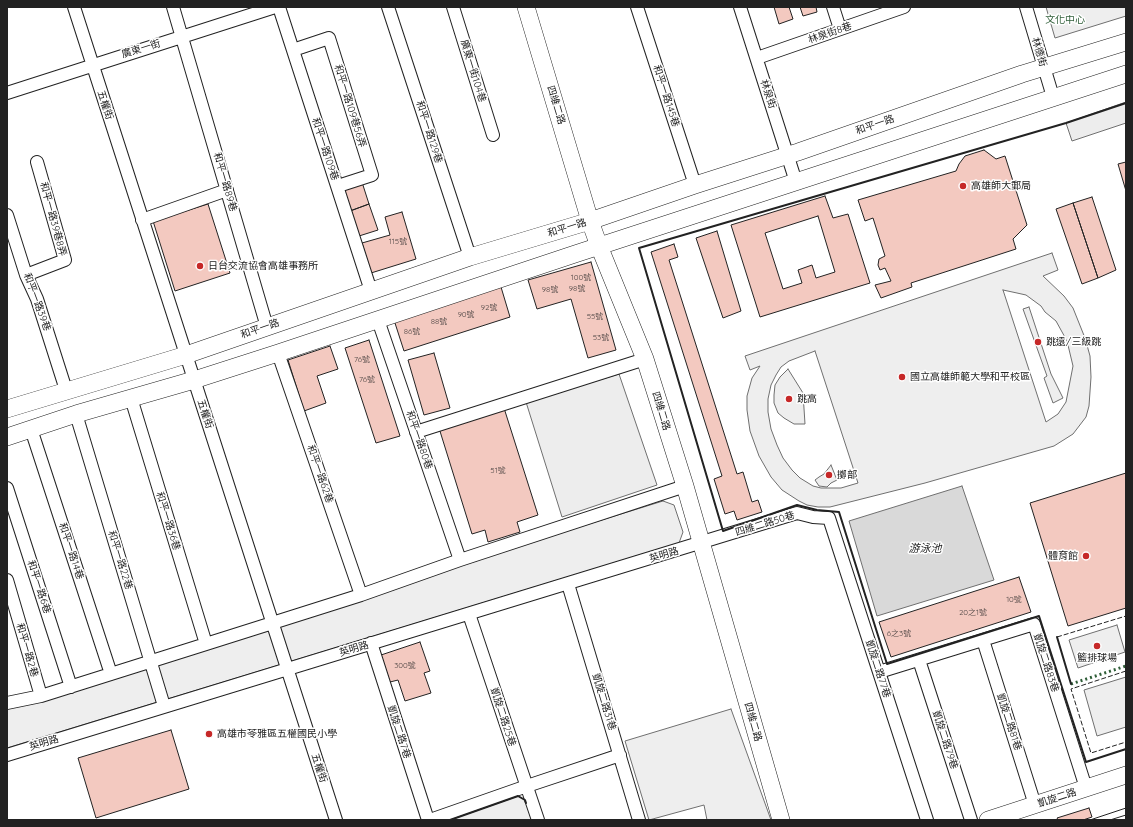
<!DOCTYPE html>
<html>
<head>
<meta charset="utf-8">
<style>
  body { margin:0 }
  #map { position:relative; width:1133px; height:827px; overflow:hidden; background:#fff; font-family:Quicksand,sans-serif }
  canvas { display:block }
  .frame { position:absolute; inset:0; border:8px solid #222; pointer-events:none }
</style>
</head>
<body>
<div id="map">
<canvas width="1133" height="827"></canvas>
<div class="frame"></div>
</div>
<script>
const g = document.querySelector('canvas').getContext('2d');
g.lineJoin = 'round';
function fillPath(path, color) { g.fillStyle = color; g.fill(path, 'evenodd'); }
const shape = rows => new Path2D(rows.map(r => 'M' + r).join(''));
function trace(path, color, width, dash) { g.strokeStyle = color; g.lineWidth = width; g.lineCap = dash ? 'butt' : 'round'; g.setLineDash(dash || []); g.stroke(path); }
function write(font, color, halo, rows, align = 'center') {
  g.font = font + ' Quicksand,"Noto Sans TC",sans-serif'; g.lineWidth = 3; g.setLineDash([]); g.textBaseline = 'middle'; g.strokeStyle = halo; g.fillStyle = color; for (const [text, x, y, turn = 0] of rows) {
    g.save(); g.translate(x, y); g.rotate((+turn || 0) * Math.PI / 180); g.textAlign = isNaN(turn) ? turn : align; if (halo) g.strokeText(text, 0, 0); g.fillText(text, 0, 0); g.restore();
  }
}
const green = shape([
  [1046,7,1126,7,1126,16,1055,38,1046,7],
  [1052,253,1058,270,1043,276,1064,296,1073,308,1085,338,1090,356,1091,377,1089,406,1086,417,1073,434,1054,446,925,483,830,507,818,507,807,505,799,501,782,490,771,477,759,456,750,431,747,410,747,396,752,378,760,366,750,370,745,356,1052,253],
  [1003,290,1017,293,1026,295,1041,306,1045,312,1056,321,1067,341,1073,366,1066,402,1058,414,1046,422,1003,290],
  [815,351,858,483,841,488,821,488,813,486,800,478,792,470,783,458,777,445,771,429,768,412,768,399,771,385,776,375,781,367,789,361,815,351],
  [1029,307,1051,374,1063,398,1053,403,1044,378,1047,376,1023,309,1029,307],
  [788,369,803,393,805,424,794,424,784,418,778,413,774,403,774,395,775,385,780,377,788,369],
  [831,465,837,480,831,483,827,487,819,486,815,480,819,477,824,474,831,465],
  [663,501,674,505,683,532,679,543,7,748,7,704,663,501],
  [1117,625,1125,652,1078,668,1069,640,1117,625],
  [1126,677,1126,727,1097,736,1084,690,1126,677],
  [731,709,771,820,707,820,704,805,649,820,625,741,731,709],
  [518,796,525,800,532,820,450,820,518,796]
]);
const parking = shape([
  [1126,102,1126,123,1072,141,1066,123,1126,102],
  [619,374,657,485,562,517,526,402,619,374]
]);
const water = shape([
  [962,486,994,580,877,616,849,521,962,486]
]);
const building = shape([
  [774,7,789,7,793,19,779,24,774,7],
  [800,7,816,7,817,12,803,16,800,7],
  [984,150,996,159,1005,156,1027,225,1013,239,1016,249,911,283,912,287,881,298,875,285,891,281,885,268,880,270,878,265,879,259,885,256,873,218,865,221,858,200,956,171,959,164,965,156,984,150],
  [1126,162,1126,191,1118,164,1126,162],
  [361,179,369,204,350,211,342,186,361,179],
  [825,196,833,218,848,214,870,283,760,317,731,225,825,196],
  [818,216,835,272,816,278,812,265,798,270,802,283,783,289,765,233,818,216],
  [1092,197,1116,270,1098,278,1073,203,1092,197],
  [1073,203,1098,278,1082,284,1056,209,1073,203],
  [208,204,230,273,175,291,153,221,208,204],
  [369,204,378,230,359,236,350,211,369,204],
  [402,212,416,259,371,273,362,243,390,235,385,217,402,212],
  [717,231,741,311,723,318,696,238,717,231],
  [674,244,678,257,669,260,737,474,743,472,752,502,758,500,762,512,737,520,734,511,725,514,714,479,722,476,651,252,674,244],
  [591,262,616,350,588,358,571,299,537,309,528,280,591,262],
  [501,287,510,317,404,351,394,320,501,287],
  [369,340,400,436,376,443,345,348,369,340],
  [330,346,338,369,317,376,326,403,304,411,288,360,330,346],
  [434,353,450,408,424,415,408,360,434,353],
  [504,408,538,515,517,522,520,532,488,542,485,530,472,534,439,428,504,408],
  [1126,473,1126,608,1068,626,1030,503,1126,473],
  [1019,577,1031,612,891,657,879,622,1019,577],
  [420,642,430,671,424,673,431,693,405,701,398,680,390,682,381,655,420,642],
  [171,730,189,789,96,818,78,758,171,730],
  [1089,808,1092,817,1083,820,1058,820,1057,818,1089,808]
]);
const street = shape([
  [74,7,336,820],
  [173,7,267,327],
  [279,7,371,291],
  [388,7,470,257],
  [453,7,493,135],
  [637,7,695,185],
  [740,7,796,182],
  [833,7,840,29],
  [1026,7,1053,97],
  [293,50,329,38,372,175,338,186],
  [757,58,904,7],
  [7,93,275,7],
  [7,215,26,275,37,299,66,390],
  [142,220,227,190],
  [26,275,65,260,37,162],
  [378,320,460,560],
  [278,353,361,595],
  [131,398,206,644],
  [76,414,164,706],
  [31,429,111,674],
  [416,432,645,359],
  [7,488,71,687],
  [7,580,41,696],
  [568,584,639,820],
  [469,614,538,820],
  [983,640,1035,805],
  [371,643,428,820],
  [919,660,971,820],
  [879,672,1034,624,1086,788],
  [7,703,41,696,206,644,361,595,460,560,685,486],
  [7,755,797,513,813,517,829,518,927,820],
  [430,820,527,786,620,755]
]);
const secondary = shape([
  [526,7,590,221,599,246,645,359,685,486,781,820],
  [7,409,186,355,470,257,590,221,695,185,798,152,1022,74,1126,42],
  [7,437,76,414,194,380,278,353,575,254,1126,74],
  [988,820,1126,775]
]);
const tram = shape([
  [1090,820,1126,808],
  [1110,820,1126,815]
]);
const hedge = shape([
  [1071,684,1126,666]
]);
const fence = shape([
  [1057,637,1126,616],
  [1126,671,1071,689,1091,753,1126,742]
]);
const wall = shape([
  [1126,103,1066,123,639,248,723,531,797,505,817,510,839,512,887,664,1039,616,1086,762,1126,749],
  [1057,637,1071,684],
  [450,820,518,796,525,800,526,803]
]);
const markers = [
  [963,186,4,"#c62828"],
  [200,266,4,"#c62828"],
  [1038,342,4,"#c62828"],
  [902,377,4,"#c62828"],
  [789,399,4,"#c62828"],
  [829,475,4,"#c62828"],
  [1086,556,4,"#c62828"],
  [1097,646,4,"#c62828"],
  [209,734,4,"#c62828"]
];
const numberNames = [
  ["115號",398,242],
  ["100號",581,278],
  ["98號",577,289],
  ["98號",550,290],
  ["92號",489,308],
  ["90號",466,315],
  ["55號",595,317],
  ["88號",439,322],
  ["86號",412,332],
  ["53號",601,338],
  ["76號",362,360],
  ["76號",367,380],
  ["51號",498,471],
  ["10號",1014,600],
  ["20之1號",973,613],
  ["6之3號",899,634],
  ["300號",405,666]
];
const parkNames = [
  ["文化中心",1065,20]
];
const streetNames = [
  ["林泉街8巷",830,33,-19],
  ["廣東一街",141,49,-17],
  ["林德街",1039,52,74],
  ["廣東一街104巷",473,71,73],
  ["林泉街",768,94,72],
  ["和平一路145巷",666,96,72],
  ["五權街",105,105,72],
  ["四維二路",556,105,73],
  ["和平一路109巷56弄",350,106,73],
  ["和平一路",875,125,-19],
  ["和平一路129巷",429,132,72],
  ["和平一路109巷",325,149,72],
  ["和平一路89巷",225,182,74],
  ["和平一路39巷8弄",53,219,75],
  ["和平一路",567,228,-17],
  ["和平一路39巷",37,302,70],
  ["和平一路",260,329,-19],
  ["四維二路",661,411,73],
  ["五權街",205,414,72],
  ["和平一路80巷",419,440,71],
  ["和平一路62巷",320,474,71],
  ["和平一路36巷",168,521,73],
  ["四維二路50巷",765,524,-17],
  ["和平一路14巷",71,551,72],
  ["英明路",664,555,-17],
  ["和平一路22巷",120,560,73],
  ["和平一路6巷",39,587,72],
  ["英明路",354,649,-17],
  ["和平一路2巷",27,650,74],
  ["凱旋二路83巷",1046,663,72],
  ["凱旋二路77巷",878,669,72],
  ["凱旋二路31巷",604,702,73],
  ["凱旋二路25巷",503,717,72],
  ["四維二路",753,722,74],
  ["凱旋二路81巷",1009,722,72],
  ["凱旋二路7巷",399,732,72],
  ["凱旋二路79巷",945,740,72],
  ["英明路",44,743,-17],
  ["五權街",319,768,72],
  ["凱旋二路",1057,798,-18]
];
const poiNames = [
  ["高雄師大郵局",971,186],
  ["日台交流協會高雄事務所",208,266],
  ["跳遠/三級跳",1046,342],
  ["國立高雄師範大學和平校區",910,377],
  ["跳高",797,399],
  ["擲部",837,475],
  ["體育館",1078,556,"right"],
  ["籃排球場",1097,658,"center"],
  ["高雄市苓雅區五權國民小學",217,734]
];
const waterNames = [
  ["游泳池",925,549]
];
fillPath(green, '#eee');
trace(green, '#6f6f6f', 1);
fillPath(parking, '#ededed');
trace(parking, '#6f6f6f', 1);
fillPath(water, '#d9d9d9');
trace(water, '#6f6f6f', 1);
fillPath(building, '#f3c9c0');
trace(building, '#222', 1);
trace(street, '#222', 14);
trace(secondary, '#222', 18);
trace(street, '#fff', 12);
trace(secondary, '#fff', 17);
trace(tram, '#222', 1);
trace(hedge, '#2f5e38', 3, [2, 3]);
trace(fence, '#222', 1, [5, 2]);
trace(wall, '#222', 2);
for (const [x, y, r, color] of markers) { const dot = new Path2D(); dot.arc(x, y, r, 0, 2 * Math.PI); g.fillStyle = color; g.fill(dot); trace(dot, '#fff', 1.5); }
write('8px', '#564c4a', null, numberNames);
write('10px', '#2f5e38', '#fff', parkNames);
write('10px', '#222', '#fff', streetNames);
write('10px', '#222', '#fff', poiNames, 'left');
write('italic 11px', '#222', '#fff', waterNames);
</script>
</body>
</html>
